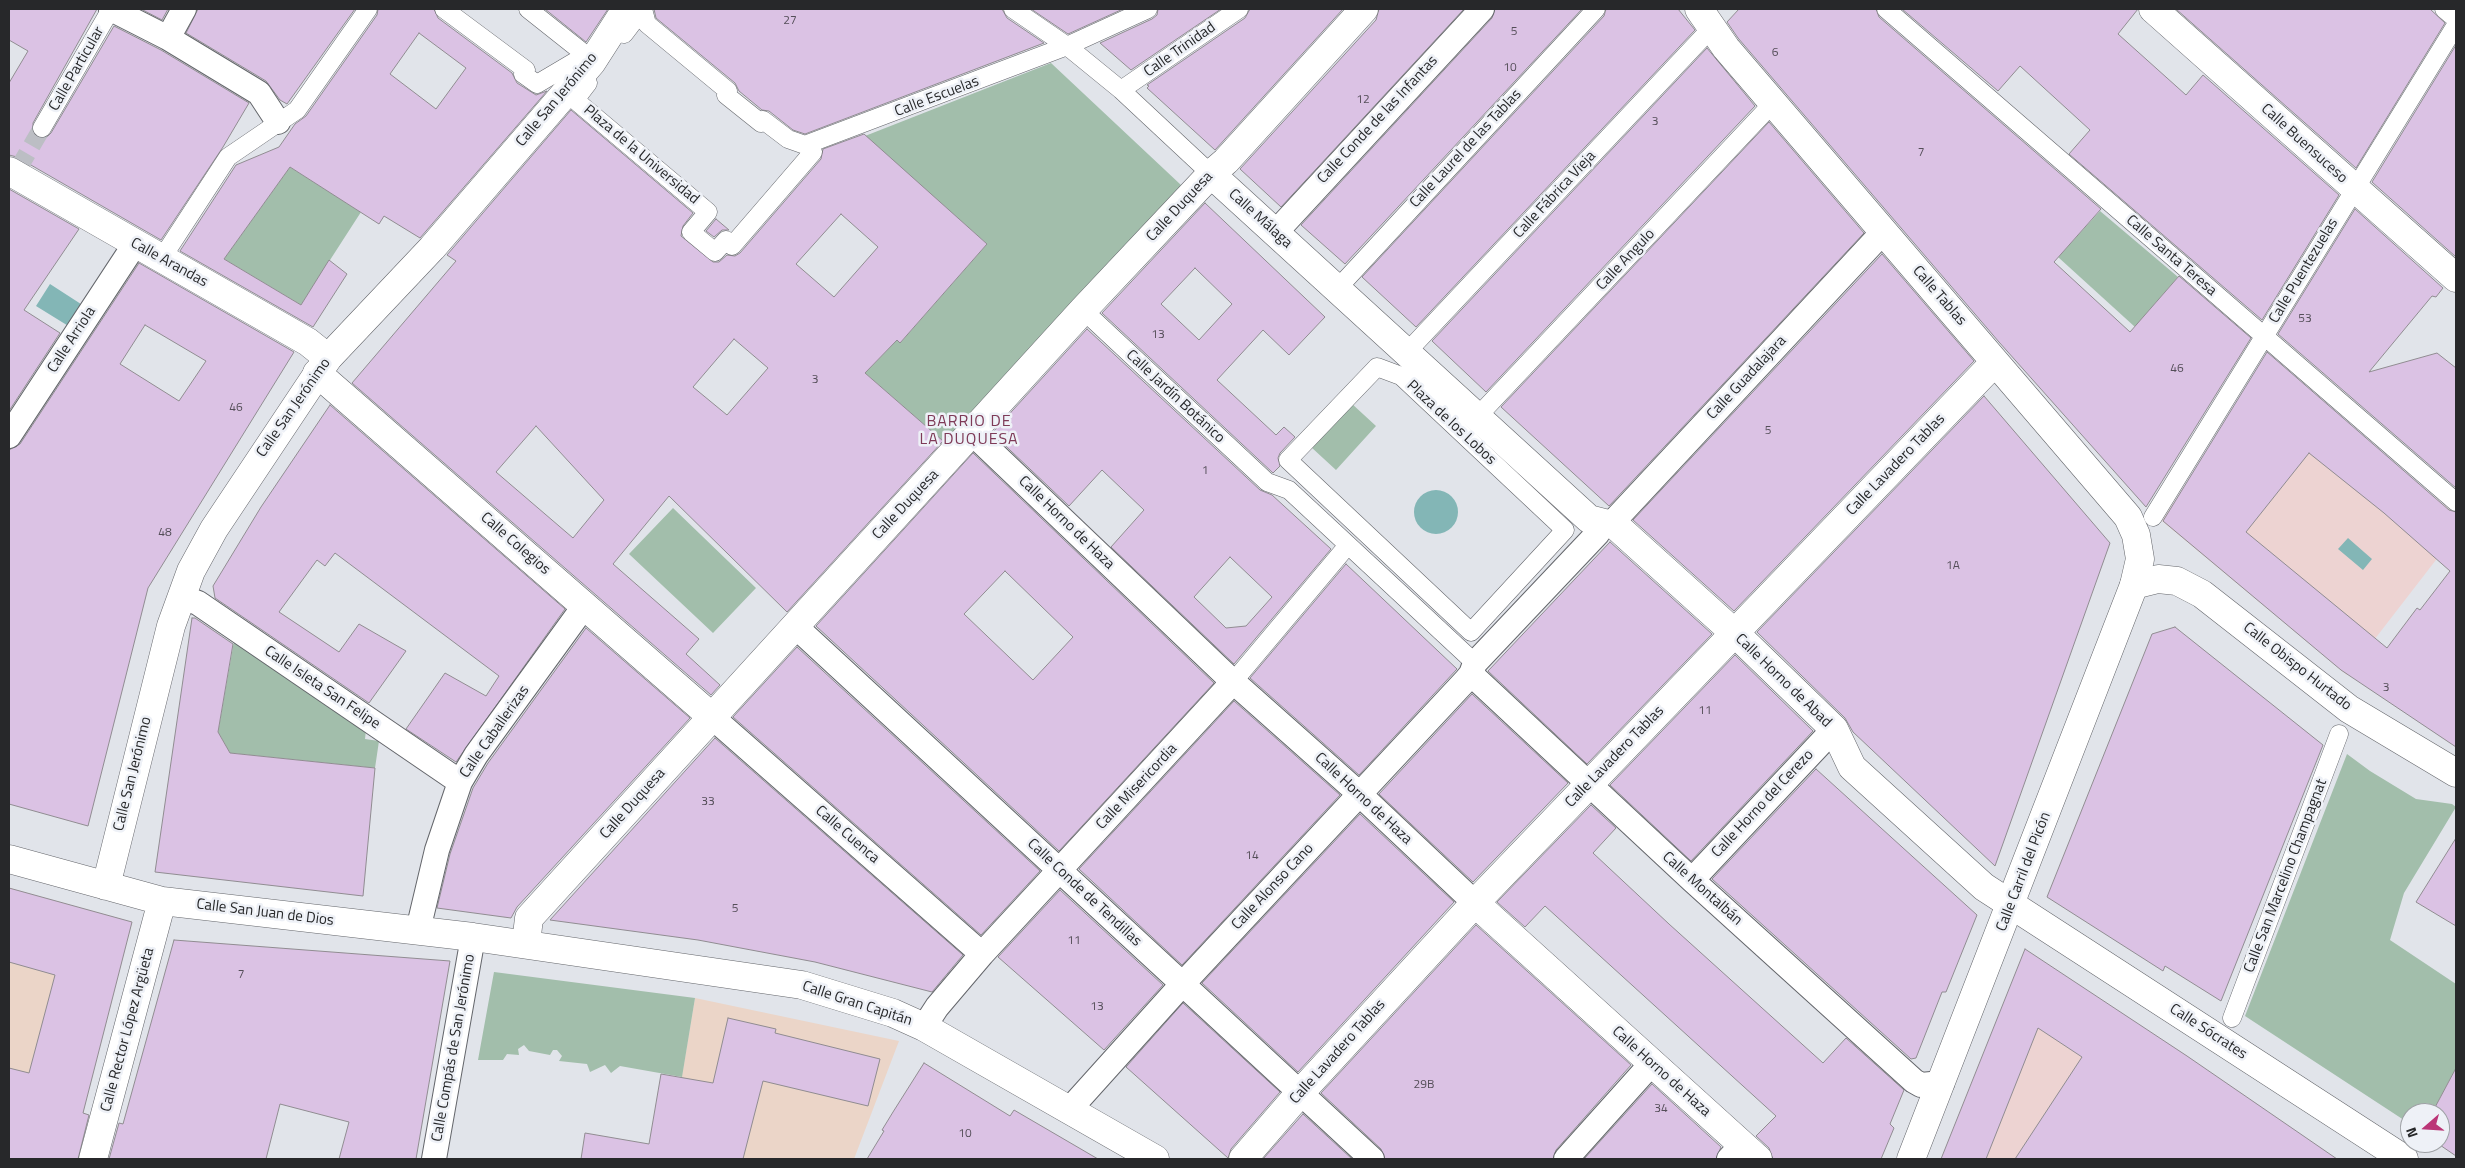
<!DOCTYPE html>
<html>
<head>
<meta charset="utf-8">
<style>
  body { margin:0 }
  #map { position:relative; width:2465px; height:1168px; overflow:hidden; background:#e1e4ea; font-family:"Titillium Web",sans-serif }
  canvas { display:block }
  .frame { position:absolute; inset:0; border:10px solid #27282a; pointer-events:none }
  .north { position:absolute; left:2400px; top:1103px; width:50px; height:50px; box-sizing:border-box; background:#eef1f7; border:1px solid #9ea1a5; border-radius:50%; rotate:251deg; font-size:14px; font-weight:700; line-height:20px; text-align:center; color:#27282a }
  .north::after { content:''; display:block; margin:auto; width:18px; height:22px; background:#bb3577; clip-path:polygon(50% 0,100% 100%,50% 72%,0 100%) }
</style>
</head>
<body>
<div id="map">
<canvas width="2465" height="1168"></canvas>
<div class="frame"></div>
<div class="north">N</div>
</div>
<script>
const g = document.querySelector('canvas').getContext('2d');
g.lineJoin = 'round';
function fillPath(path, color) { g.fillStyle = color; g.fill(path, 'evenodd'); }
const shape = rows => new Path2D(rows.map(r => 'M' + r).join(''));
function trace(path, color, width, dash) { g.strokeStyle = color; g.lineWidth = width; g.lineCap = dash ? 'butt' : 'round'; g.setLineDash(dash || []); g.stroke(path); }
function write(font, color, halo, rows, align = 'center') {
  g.font = font + ' "Titillium Web",sans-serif'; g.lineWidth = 5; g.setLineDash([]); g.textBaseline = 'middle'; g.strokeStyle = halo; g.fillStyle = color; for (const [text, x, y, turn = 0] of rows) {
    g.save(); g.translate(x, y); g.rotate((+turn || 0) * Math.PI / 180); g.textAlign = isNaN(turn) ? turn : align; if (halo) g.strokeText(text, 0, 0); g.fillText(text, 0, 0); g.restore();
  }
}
const education = shape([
  [2267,358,2456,515,2456,534,2347,675,2162,521],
  [2003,1005,2015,1012,2235,1159,1941,1159]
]);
const medical = shape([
  [9,888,132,922,71,1159,9,1159],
  [695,998,899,1041,854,1159,742,1159,670,1147]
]);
const green = shape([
  [1051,63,1181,185,1051,330,944,442,865,373,897,340,901,342,987,244,865,136],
  [290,167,361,212,301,305,224,259],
  [2100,211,2178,277,2135,327,2058,257],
  [1351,403,1376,426,1336,470,1311,447],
  [673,508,756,588,713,633,629,554],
  [234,641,366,730,365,739,379,741,375,768,230,753,218,732],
  [2347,754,2370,771,2416,799,2452,804,2456,807,2404,893,2390,940,2456,984,2456,1068,2432,1113,2410,1113,2410,1124,2245,1016],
  [494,972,695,998,682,1077,620,1066,611,1073,605,1065,590,1072,587,1064,559,1061,562,1056,557,1050,553,1050,550,1055,529,1051,524,1045,518,1049,519,1055,507,1054,503,1060,478,1060]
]);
const water = shape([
  [50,284,84,306,70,327,36,306],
  '1414 512a22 22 0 1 1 44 0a22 22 0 1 1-44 0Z',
  [2348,538,2372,559,2363,570,2338,549]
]);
const building = shape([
  [9,9,97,9,33,123,33,133,37,137,47,137,51,133,114,26,161,50,249,103,223,147,161,240,17,157,9,155,9,83,28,51,9,40,9,9],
  [141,9,168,9,162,20,141,9],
  [198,9,355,9,287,104,280,100,266,81,186,33,198,9],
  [378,9,434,9,438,18,512,73,517,83,536,95,547,91,420,238,384,216,379,224,290,167,224,259,301,305,329,260,347,274,313,327,180,251,236,165,279,147,295,124,306,116,377,15,378,9],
  [419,33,466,68,436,109,390,74,419,33],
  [545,9,608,9,586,42,545,9],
  [654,9,1002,9,1007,18,1044,43,805,134,793,130,769,111,762,110,739,91,735,83,656,18,654,9],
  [1031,9,1123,9,1068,34,1031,9],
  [1158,9,1221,9,1131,70,1100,43,1152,19,1157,15,1158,9],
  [1250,9,1343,9,1215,150,1147,88,1149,86,1147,85,1245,18,1250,9],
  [1379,9,1464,9,1281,207,1240,169,1376,20,1379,9],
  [1495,9,1582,9,1345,264,1301,225,1492,18,1495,9],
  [1606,9,1678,9,1695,30,1416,327,1362,277,1604,16,1606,9],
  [1739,9,1876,9,1879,17,2101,209,2054,262,2130,332,2179,276,2251,338,2146,507,1999,342,1738,38,1727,22,1739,9],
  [1902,9,2138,9,2118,34,2186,95,2203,75,2339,195,2262,320,2069,154,2090,130,2020,66,1998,91,1902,9],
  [2176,9,2430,9,2445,23,2356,168,2176,9],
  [2456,45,2456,257,2372,182,2456,45],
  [1707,48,1755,106,1486,392,1432,341,1707,48],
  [571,110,693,213,683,226,681,236,713,262,719,262,727,255,735,256,740,253,821,159,823,149,864,134,987,244,900,343,897,340,865,373,943,441,787,612,669,496,613,564,699,639,686,654,720,685,711,695,352,383,456,261,447,255,571,110],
  [841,214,878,247,834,297,796,264,841,214],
  [734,339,768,368,727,415,693,387,734,339],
  [536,426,604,500,573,538,496,472,536,426],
  [1769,122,1864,233,1609,506,1501,407,1769,122],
  [9,189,79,229,24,310,60,333,9,411,9,189],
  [1205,203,1325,317,1289,355,1263,330,1217,380,1276,435,1284,427,1295,437,1280,453,1278,458,1280,466,1273,473,1102,313,1205,203],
  [1195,268,1232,304,1199,340,1161,304,1195,268],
  [2355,209,2443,288,2436,297,2432,296,2369,372,2437,353,2456,368,2456,488,2278,334,2355,209],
  [716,219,729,230,722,230,714,237,706,231,716,219],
  [1882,254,1974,361,1734,611,1633,520,1882,254],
  [139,263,294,352,148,588,88,826,9,804,9,450,20,444,139,263],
  [145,325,206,361,179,401,120,364,145,325],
  [1087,329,1260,490,1272,495,1331,549,1234,664,1111,547,1144,510,1102,470,1069,506,992,433,1087,329],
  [1230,557,1272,597,1246,626,1226,628,1194,597,1230,557],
  [2267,352,2449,510,2456,512,2456,747,2341,670,2163,521,2267,352],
  [2309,453,2384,513,2450,571,2420,610,2417,608,2387,648,2246,532,2309,453],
  [1984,396,2110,543,1995,866,1853,732,1845,718,1757,632,1984,396],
  [330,405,565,609,456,762,406,729,445,673,486,696,499,676,335,553,325,566,317,560,279,612,339,652,359,624,406,651,369,703,215,598,213,586,261,507,330,405],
  [973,453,1214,683,1059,851,816,626,973,453],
  [1005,571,1073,637,1033,680,964,614,1005,571],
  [1610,542,1712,634,1587,764,1488,671,1610,542],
  [1346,564,1457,669,1359,775,1250,678,1346,564],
  [192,618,195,618,233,644,218,732,230,753,375,768,363,896,155,872,192,618],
  [2175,627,2323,745,2221,1001,2165,966,2163,971,2047,897,2152,634,2175,627],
  [586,628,690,718,517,907,511,918,437,908,450,854,473,788,488,763,586,628],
  [797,647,1040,871,981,935,733,717,797,647],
  [1735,655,1813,731,1691,861,1610,785,1735,655],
  [1472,694,1568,783,1473,882,1379,794,1472,694],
  [1234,701,1340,795,1182,965,1079,869,1234,701],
  [715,738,963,955,932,992,815,962,698,940,550,920,715,738],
  [1816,769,1977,915,1946,992,1942,992,1916,1058,1911,1059,1712,879,1816,769],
  [1591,805,1616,828,1593,853,1669,924,1823,1063,1846,1038,1904,1090,1890,1124,1894,1128,1881,1159,1773,1159,1769,1148,1756,1136,1776,1116,1545,906,1525,927,1497,902,1591,805],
  [1360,814,1454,902,1298,1072,1202,983,1360,814],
  [2456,838,2456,926,2416,902,2456,838],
  [9,888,132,922,83,1113,89,1115,78,1159,9,1159,9,1068,29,1073,55,975,9,962,9,888],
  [1060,890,1163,985,1104,1050,998,957,1060,890],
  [1476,925,1631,1065,1556,1150,1553,1159,1385,1159,1381,1149,1321,1093,1476,925],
  [174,940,450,961,416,1159,339,1159,349,1122,280,1104,266,1159,109,1159,119,1123,123,1124,174,940],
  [2025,949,2187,1056,2337,1159,2015,1159,2082,1057,2038,1028,1986,1159,1941,1159,2025,949],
  [1183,1003,1280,1092,1231,1149,1228,1158,1126,1067,1183,1003],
  [728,1018,776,1029,775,1033,880,1059,868,1106,763,1081,743,1159,581,1159,585,1133,649,1144,661,1074,713,1083,728,1018],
  [924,1063,1010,1116,1014,1110,1098,1159,867,1159,884,1131,882,1130,893,1112,924,1063],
  [2456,1068,2456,1156,2437,1143,2440,1143,2440,1113,2432,1113,2456,1068],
  [1652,1084,1721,1147,1716,1159,1584,1159,1652,1084],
  [1303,1114,1352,1159,1263,1159,1303,1114]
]);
const pedestrianTunnel = shape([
  [18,169,42,128]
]);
const pedestrian = shape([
  [444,9,526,70,523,74,537,84,586,55,528,9],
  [1013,9,1067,46,1121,90,1211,174],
  [1886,9,2456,502],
  [2444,9,2456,19],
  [624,34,643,9],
  [588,83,575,100,708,212,691,232,715,252,726,240,732,246,813,152,805,145,788,139,763,120,761,123,726,95,728,91,647,24,643,9],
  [1121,90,1239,9],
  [42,128,111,9],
  [805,145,1067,46,1148,9],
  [162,258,228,157,297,110,368,9],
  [1337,289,1596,9],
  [1083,310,1267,482,1289,490,1475,663],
  [1407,352,1703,37],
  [1377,367,1401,376,1565,530,1471,632,1288,460,1377,367],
  [1478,416,1773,103],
  [2153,517,2456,25],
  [1233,682,1348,545],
  [2232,1018,2339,734]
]);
const minor = shape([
  [111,9,168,38,259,93,278,122],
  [168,38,184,9],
  [1275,233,1482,9],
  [972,433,1229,678,1354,789,1475,903],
  [9,436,135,244],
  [1611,524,1883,232],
  [182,597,198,603,460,782],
  [795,626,1372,1159],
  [1471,674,1692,880,1914,1081,1921,1085,1942,1083],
  [712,717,982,954],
  [1692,880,1834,729],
  [418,930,437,850,460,782,476,755,585,605],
  [924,1027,937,1007,982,954,1233,682],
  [1069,1110,1177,990,1466,680,1471,674,1475,663,1598,533,1599,521],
  [434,1159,473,937],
  [1566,1159,1652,1063],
  [1729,1159,1742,1145]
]);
const tertiary = shape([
  [1699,9,1726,48,2128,517,2136,535,2140,559,2134,585],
  [2153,9,2456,278],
  [9,171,308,342,328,358],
  [1211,174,1589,519,1616,526,1739,637,1834,729,1852,767,1984,887,2404,1159],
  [317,373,712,717],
  [1475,903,1758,1159],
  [526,944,529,918,1083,310,1211,174,1226,161,1364,9],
  [1243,1159,1299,1094,1475,903,1995,362]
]);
const secondary = shape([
  [9,859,162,901,473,937,802,985,893,1013,924,1027,1155,1159],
  [106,886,171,626,191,571,214,529,328,358,432,248,592,62,626,9],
  [93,1159,162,901],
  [1911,1159,2134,585,2158,579,2177,581,2202,594,2349,709,2456,773]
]);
const numberNames = [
  ["27",790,21],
  ["5",1514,32],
  ["6",1775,53],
  ["10",1510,68],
  ["12",1363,100],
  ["3",1655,122],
  ["7",1921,153],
  ["53",2305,319],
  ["13",1158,335],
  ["46",2177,369],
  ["3",815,380],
  ["46",236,408],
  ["5",1768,431],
  ["1",1205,471],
  ["48",165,533],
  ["1A",1953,566],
  ["3",2386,688],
  ["11",1705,711],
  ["33",708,802],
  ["14",1252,856],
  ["5",735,909],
  ["11",1074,941],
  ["7",241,975],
  ["13",1097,1007],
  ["29B",1424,1085],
  ["34",1661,1109],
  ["10",965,1134]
];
const streetNames = [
  ["Calle Trinidad",1180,50,-35],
  ["Calle Particular",77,69,-60],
  ["Calle Escuelas",937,97,-21],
  ["Calle San Jerónimo",557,100,-50],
  ["Calle Conde de las Infantas",1378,120,-47],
  ["Calle Buensuceso",2304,144,42],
  ["Calle Laurel de las Tablas",1466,149,-47],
  ["Plaza de la Universidad",641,155,40],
  ["Calle Fábrica Vieja",1555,195,-47],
  ["Calle Duquesa",1180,207,-47],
  ["Calle Málaga",1260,219,42],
  ["Calle Santa Teresa",2171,256,41],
  ["Calle Angulo",1626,260,-47],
  ["Calle Arandas",169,263,29],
  ["Calle Puentezuelas",2304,271,-59],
  ["Calle Tablas",1939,296,49],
  ["Calle Arriola",72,340,-57],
  ["Calle Guadalajara",1747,378,-47],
  ["Calle Jardín Botánico",1175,397,43],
  ["Calle San Jerónimo",294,408,-55],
  ["Plaza de los Lobos",1451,423,43],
  ["Calle Lavadero Tablas",1896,465,-46],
  ["Calle Duquesa",906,505,-47],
  ["Calle Horno de Haza",1066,523,44],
  ["Calle Colegios",515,544,41],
  ["Calle Obispo Hurtado",2297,667,38],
  ["Calle Horno de Abad",1783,681,44],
  ["Calle Isleta San Felipe",322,688,34],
  ["Calle Caballerizas",495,732,-55],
  ["Calle Lavadero Tablas",1615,757,-46],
  ["Calle San Jerónimo",133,774,-76],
  ["Calle Misericordia",1137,787,-47],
  ["Calle Horno de Haza",1363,799,43],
  ["Calle Duquesa",633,804,-48],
  ["Calle Horno del Cerezo",1763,804,-47],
  ["Calle Cuenca",847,835,41],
  ["Calle Carril del Picón",2024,872,-69],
  ["Calle San Marcelino Champagnat",2286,876,-69],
  ["Calle Alonso Cano",1273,887,-47],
  ["Calle Montalbán",1702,889,42],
  ["Calle Conde de Tendillas",1084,893,43],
  ["Calle San Juan de Dios",265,913,7],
  ["Calle Gran Capitán",857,1004,18],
  ["Calle Rector López Argüeta",128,1030,-75],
  ["Calle Sócrates",2208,1032,33],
  ["Calle Compás de San Jerónimo",454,1048,-80],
  ["Calle Lavadero Tablas",1338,1052,-48],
  ["Calle Horno de Haza",1661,1072,42]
];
const neighbourhoodNames = [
  ["BARRIO DE",969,422],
  ["LA DUQUESA",969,440]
];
fillPath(education, '#edd3d2');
fillPath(medical, '#ebd5c8');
fillPath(green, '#a2beab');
fillPath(water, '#83b6b6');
fillPath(building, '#dbc2e4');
trace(building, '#908c91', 1);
trace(pedestrianTunnel, '#bcbec4', 18, [18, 9]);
trace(pedestrian, '#64666b', 19);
trace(minor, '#64666b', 26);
trace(tertiary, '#64666b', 29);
trace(secondary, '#64666b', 29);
trace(pedestrian, '#fff', 18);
trace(minor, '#fff', 24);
trace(tertiary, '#fff', 28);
trace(secondary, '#fff', 28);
write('12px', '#544e58', null, numberNames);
write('15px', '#27282a', '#eef1f7', streetNames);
g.letterSpacing = '1px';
write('16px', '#7e3a57', '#eef1f7', neighbourhoodNames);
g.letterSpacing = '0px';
</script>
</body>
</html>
